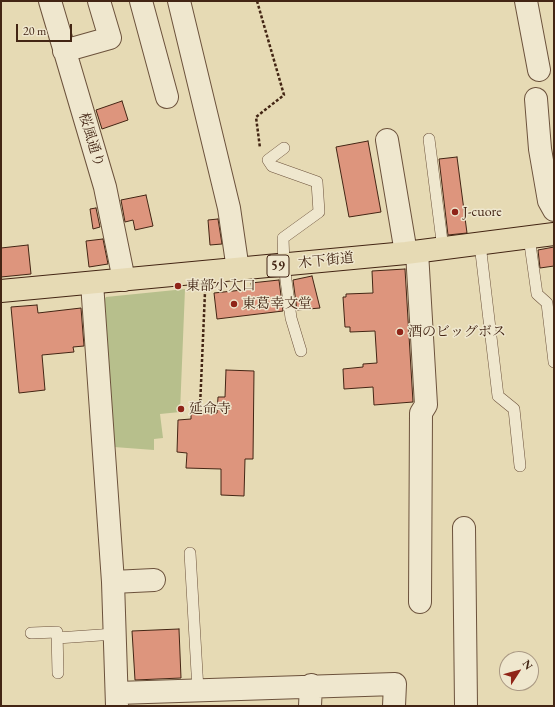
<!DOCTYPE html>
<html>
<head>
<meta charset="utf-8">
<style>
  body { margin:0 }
  #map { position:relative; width:555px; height:707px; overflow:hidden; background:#e6dab4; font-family:"EB Garamond",serif }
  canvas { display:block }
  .frame { position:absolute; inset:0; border:2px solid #432514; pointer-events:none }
  .north { position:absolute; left:499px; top:651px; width:40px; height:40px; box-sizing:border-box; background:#efe7ce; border:1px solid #aa9984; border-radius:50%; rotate:54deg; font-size:11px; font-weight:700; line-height:16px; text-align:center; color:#432514 }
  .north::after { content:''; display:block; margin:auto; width:14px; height:18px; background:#8f2418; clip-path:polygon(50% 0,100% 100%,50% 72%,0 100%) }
  .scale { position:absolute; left:16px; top:24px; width:56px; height:18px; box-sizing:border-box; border:2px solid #432514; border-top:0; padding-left:5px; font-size:12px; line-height:14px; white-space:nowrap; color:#432514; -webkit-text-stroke:3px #efe7ce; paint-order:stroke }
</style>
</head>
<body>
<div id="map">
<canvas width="555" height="707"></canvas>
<div class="frame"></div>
<div class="north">N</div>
<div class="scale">20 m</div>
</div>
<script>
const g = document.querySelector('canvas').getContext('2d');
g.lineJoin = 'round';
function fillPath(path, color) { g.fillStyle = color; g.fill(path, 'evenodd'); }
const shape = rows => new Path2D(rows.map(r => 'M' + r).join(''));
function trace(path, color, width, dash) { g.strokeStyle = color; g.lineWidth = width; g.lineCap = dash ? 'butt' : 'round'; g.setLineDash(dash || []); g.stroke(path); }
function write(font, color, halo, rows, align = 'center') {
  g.font = font + ' "EB Garamond","Noto Serif JP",serif'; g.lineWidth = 3; g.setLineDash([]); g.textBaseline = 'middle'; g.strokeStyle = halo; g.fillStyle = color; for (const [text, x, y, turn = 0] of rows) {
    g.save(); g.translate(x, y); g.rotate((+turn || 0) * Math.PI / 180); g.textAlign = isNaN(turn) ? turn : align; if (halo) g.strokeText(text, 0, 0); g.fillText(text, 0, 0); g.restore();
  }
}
const green = shape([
  [185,289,180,412,160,414,163,438,154,439,154,450,114,447,101,304,106,297]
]);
const building = shape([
  [122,101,128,120,102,129,96,110,122,101],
  [368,141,381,212,349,217,336,147,368,141],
  [457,157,467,233,448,235,439,159,457,157],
  [146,195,153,226,135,230,133,220,125,222,121,200,146,195],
  [96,208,100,227,93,229,90,209,96,208],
  [218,219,222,244,210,245,208,220,218,219],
  [103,239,108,264,89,267,86,241,103,239],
  [28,245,31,274,1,277,1,248,28,245],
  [554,247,554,266,540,268,538,250,554,247],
  [405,269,413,402,374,405,373,387,344,389,343,369,363,367,363,364,377,363,375,331,350,332,350,327,345,327,343,297,346,297,346,294,373,293,372,271,405,269],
  [312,276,320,308,297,310,293,280,312,276],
  [279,280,283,311,217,319,214,293,252,289,251,283,279,280],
  [37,305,38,313,81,308,84,346,73,347,74,352,42,355,45,390,19,393,11,307,37,305],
  [226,370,254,371,253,459,245,459,244,496,221,495,221,469,186,468,187,453,177,452,178,420,191,419,191,413,217,413,218,397,225,397,226,370],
  [179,629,181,678,135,680,132,631,179,629]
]);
const path = shape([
  [257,1,284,95,256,117,260,148],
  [200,407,205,292]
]);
const service = shape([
  [429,139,443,249],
  [284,148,268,160,272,166,317,182,319,212,283,238,284,265,291,318,301,351],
  [529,237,537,294,547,303,554,362],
  [480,244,498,396,514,409,520,466],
  [190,553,198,690],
  [31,633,57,632,58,673],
  [57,638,115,634]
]);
const minor = shape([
  [50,1,105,187,124,280],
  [141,1,167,97],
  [179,1,229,208,238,270],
  [526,1,539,70],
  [64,51,110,38,99,1],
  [536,99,540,149,549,201,554,210],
  [387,140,406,253],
  [417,252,426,405,421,413,420,602],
  [92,283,113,582,117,706],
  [464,528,466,706],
  [113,582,154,580],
  [117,693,395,684,394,706],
  [310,706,311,685]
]);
const primary = shape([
  [1,291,406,253,554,234]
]);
const markers = [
  [455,212,4,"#8f2418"],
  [178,286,4,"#8f2418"],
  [234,304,4,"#8f2418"],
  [400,332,4,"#8f2418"],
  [181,409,4,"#8f2418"]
];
const shields = [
  [278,266,22]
];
const shieldNames = [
  ["59",278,266]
];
const streetNames = [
  ["桜風通り",91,140,73],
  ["木下街道",326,261,-6]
];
const poiNames = [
  ["J-cuore",463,212],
  ["東部小入口",186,286],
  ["東葛幸文堂",242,304],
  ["酒のビッグボス",408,332],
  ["延命寺",189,409]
];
fillPath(green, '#b7bf8c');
fillPath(building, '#dd957d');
trace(building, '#432514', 1);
trace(service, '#6c523c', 12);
trace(minor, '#6c523c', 24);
trace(primary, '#432514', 24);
trace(path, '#432514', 2.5, [3, 2]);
trace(service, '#efe7ce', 11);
trace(minor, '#efe7ce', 22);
trace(primary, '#e6dab4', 22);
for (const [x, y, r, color] of markers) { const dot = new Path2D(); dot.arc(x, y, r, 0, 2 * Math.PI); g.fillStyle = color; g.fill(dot); trace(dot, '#efe7ce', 1.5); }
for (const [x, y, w] of shields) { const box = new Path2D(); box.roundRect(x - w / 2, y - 11, w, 22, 3); g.fillStyle = '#efe7ce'; g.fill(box); trace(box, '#432514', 1); }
write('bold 13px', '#432514', null, shieldNames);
write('14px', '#432514', '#efe7ce', streetNames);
write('14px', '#432514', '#efe7ce', poiNames, 'left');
</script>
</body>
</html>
